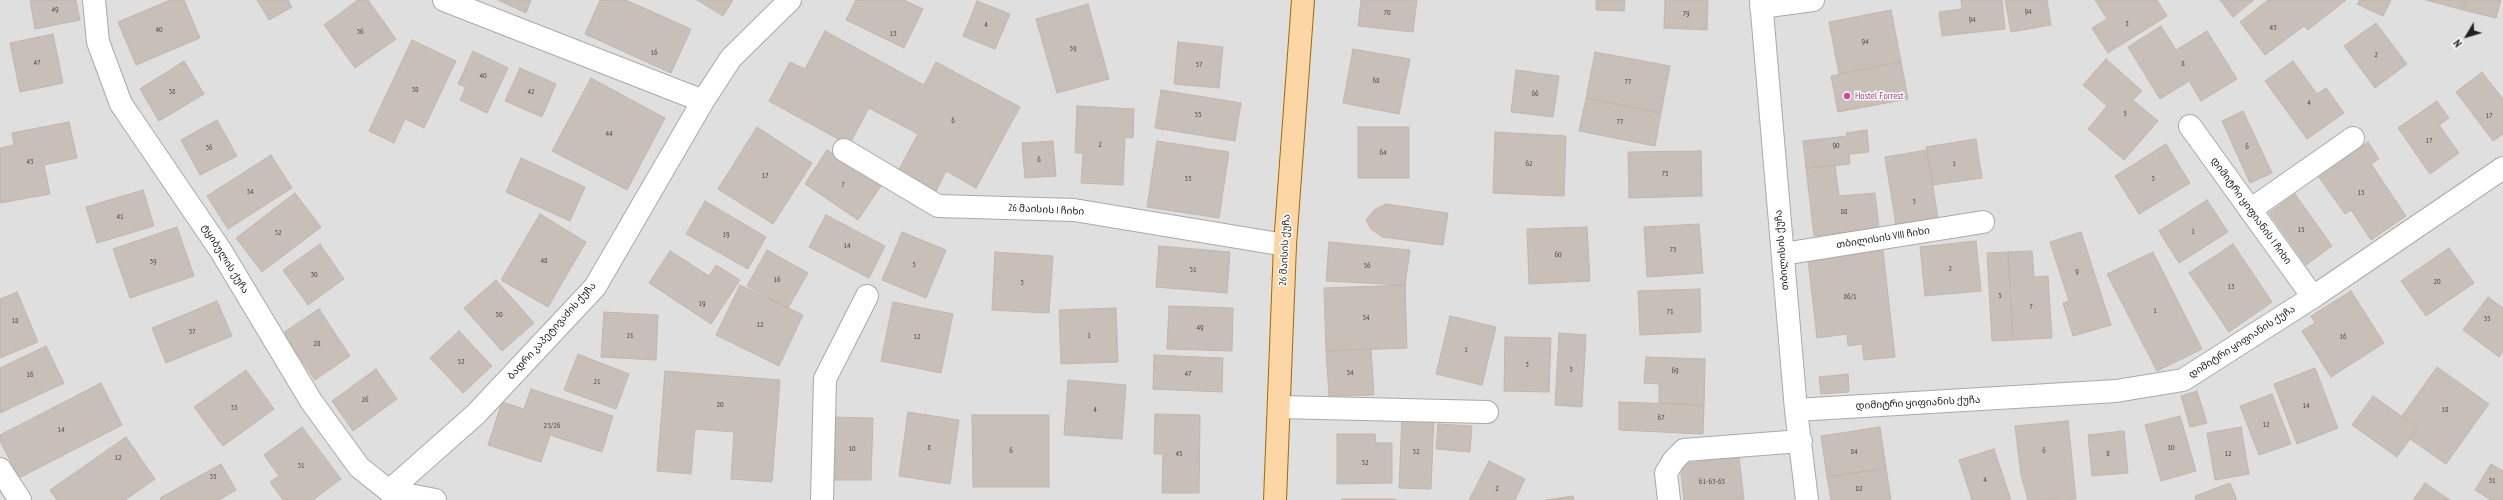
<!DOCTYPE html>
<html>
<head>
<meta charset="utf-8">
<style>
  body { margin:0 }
  #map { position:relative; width:2503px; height:500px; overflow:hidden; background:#f2efe9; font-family:"PT Sans Narrow",sans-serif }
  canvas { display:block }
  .north { position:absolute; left:2447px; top:16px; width:40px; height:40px; -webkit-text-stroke:3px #fff; paint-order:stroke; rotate:232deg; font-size:11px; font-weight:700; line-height:16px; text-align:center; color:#222 }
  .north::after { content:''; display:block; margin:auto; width:14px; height:18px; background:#222; clip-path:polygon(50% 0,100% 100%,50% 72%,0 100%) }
</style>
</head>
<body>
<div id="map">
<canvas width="2503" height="500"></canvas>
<div class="north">N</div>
</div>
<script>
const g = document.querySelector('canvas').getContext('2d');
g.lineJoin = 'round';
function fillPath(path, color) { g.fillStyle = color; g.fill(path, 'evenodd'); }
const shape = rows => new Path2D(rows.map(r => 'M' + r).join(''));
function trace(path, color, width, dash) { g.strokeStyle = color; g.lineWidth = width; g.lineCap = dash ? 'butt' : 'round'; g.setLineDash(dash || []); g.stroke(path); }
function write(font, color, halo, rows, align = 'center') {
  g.font = font + ' "PT Sans Narrow","Noto Sans Georgian",sans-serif'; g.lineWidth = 3; g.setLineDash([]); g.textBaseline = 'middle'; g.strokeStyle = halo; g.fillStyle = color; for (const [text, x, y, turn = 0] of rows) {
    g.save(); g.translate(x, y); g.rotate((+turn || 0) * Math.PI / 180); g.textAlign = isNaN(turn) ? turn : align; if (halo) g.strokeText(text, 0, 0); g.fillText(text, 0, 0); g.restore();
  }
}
const residential = shape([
  [0,0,2503,0,2503,500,0,500]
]);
const building = shape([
  [30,0,76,0,80,20,35,29,30,0],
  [170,0,184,0,200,38,136,65,118,22,170,0],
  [257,0,288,0,292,7,269,20,257,0],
  [358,0,368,0,396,39,355,68,324,25,358,0],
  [498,0,531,0,526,13,498,0],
  [600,0,626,0,691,29,671,73,585,34,600,0],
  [697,0,733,0,723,16,697,0],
  [856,0,904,0,923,9,904,48,846,20,856,0],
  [1361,0,1417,0,1413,32,1358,26,1361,0],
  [1596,0,1625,0,1624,11,1596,10,1596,0],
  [1665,0,1708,0,1707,30,1664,28,1665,0],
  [1961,0,2002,0,2005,29,1942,36,1939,12,1962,9,1961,0],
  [2005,0,2047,0,2051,25,2011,32,2005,0],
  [2095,0,2157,0,2167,16,2108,53,2092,28,2107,19,2095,0],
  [2220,0,2254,0,2233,17,2220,0],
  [2268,0,2346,0,2308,30,2304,26,2265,55,2240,22,2268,0],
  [2360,0,2391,0,2383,16,2357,4,2360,0],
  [2426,0,2466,0,2463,10,2426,0],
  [2466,0,2501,0,2496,18,2463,10,2466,0],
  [977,1,1010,14,995,49,963,36,977,1],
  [1088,4,1109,79,1057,93,1036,19,1088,4],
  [1891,10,1901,62,1839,74,1829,22,1891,10],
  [2376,23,2407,64,2375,88,2344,46,2376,23],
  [2161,26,2176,50,2207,31,2237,79,2201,101,2189,81,2160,99,2128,47,2161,26],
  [825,31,924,85,936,62,1020,107,976,188,946,171,935,193,897,173,918,134,869,108,849,145,769,101,790,62,805,69,825,31],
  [53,34,63,83,20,92,10,43,53,34],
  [412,40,456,61,424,128,405,119,394,143,369,131,412,40],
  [1178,42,1223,47,1219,88,1174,84,1178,42],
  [1353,49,1410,59,1399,114,1343,103,1353,49],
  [473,51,508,68,487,113,460,100,466,87,458,84,473,51],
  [1595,52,1670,66,1661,113,1586,98,1595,52],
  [2106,59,2142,91,2133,100,2158,121,2124,160,2088,129,2107,106,2083,85,2106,59],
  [184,61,204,94,159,121,140,89,184,61],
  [2293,61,2317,94,2326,88,2344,113,2307,139,2265,81,2293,61],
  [1901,62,1908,99,1838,112,1831,76,1901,62],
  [520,68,556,84,542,117,505,101,520,68],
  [1516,70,1559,76,1553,117,1511,112,1516,70],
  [2482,72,2503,99,2503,134,2493,141,2456,92,2482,72],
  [591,78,665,118,627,190,552,151,591,78],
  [1161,90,1241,103,1235,141,1155,128,1161,90],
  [1586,98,1661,113,1655,146,1579,131,1586,98],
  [2437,101,2449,118,2439,125,2459,153,2430,174,2398,128,2437,101],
  [1077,106,1134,109,1133,138,1125,137,1123,185,1081,183,1083,153,1075,153,1077,106],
  [2243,111,2272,173,2250,183,2222,121,2243,111],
  [217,120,237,156,200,175,181,140,217,120],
  [69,122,77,158,44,165,50,194,0,203,0,148,14,145,12,133,69,122],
  [757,127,812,163,773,224,718,189,757,127],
  [1358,127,1409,127,1409,178,1358,178,1358,127],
  [1867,130,1869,152,1849,154,1850,164,1806,168,1803,141,1847,136,1846,133,1867,130],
  [1495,132,1566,136,1564,196,1493,193,1495,132],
  [1976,139,1982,178,1933,185,1926,147,1976,139],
  [1053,141,1056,176,1025,178,1022,143,1053,141],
  [1157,141,1229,152,1219,218,1147,207,1157,141],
  [2368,142,2379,159,2371,164,2406,216,2371,240,2351,210,2345,214,2318,176,2368,142],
  [2166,144,2190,183,2139,214,2115,176,2166,144],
  [827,150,881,186,858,220,805,184,827,150],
  [1927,150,1938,218,1896,225,1885,157,1927,150],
  [1701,151,1702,196,1629,198,1628,152,1701,151],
  [271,155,292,188,228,229,207,196,271,155],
  [521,158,585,187,570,221,506,192,521,158],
  [1835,165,1839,196,1875,193,1879,228,1814,236,1806,168,1835,165],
  [143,190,154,226,97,243,86,207,143,190],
  [295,193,321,227,262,272,236,238,295,193],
  [2295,194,2332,246,2306,265,2269,213,2295,194],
  [2207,200,2228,232,2179,263,2159,231,2207,200],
  [705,201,766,237,748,269,686,234,705,201],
  [1386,204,1448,213,1443,245,1382,237,1371,229,1366,220,1374,210,1386,204],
  [540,214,586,242,548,307,501,280,540,214],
  [826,215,885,246,869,278,809,247,826,215],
  [1699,224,1703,273,1647,277,1644,227,1699,224],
  [177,227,194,276,130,298,113,249,177,227],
  [1587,227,1590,281,1529,284,1527,229,1587,227],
  [902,232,946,250,926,298,882,280,902,232],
  [2081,232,2111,325,2073,336,2063,303,2069,301,2050,242,2081,232],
  [1976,241,1981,291,1925,296,1920,247,1976,241],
  [1329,242,1410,250,1405,285,1326,281,1329,242],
  [320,244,344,279,308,305,283,270,320,244],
  [2233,244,2272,302,2229,332,2189,273,2233,244],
  [1159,246,1230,252,1227,293,1156,287,1159,246],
  [2449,248,2474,283,2426,316,2401,281,2449,248],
  [767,250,808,273,788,308,747,286,767,250],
  [670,251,709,276,716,265,740,280,711,324,649,283,670,251],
  [1883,251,1895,357,1864,360,1862,344,1848,346,1847,334,1817,338,1808,260,1883,251],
  [2032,251,2034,277,2048,276,2052,338,2013,340,2008,252,2032,251],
  [995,252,1053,256,1049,313,992,310,995,252],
  [2008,252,2013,340,1992,341,1987,253,2008,252],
  [2153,252,2202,349,2157,371,2107,274,2153,252],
  [496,280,534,323,502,351,464,308,496,280],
  [740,285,803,315,779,366,716,335,740,285],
  [1405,285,1407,348,1326,351,1324,288,1405,285],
  [1700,289,1701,332,1640,335,1638,291,1700,289],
  [2351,291,2384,343,2331,377,2302,331,2315,323,2311,316,2351,291],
  [17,292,38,342,0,358,0,299,17,292],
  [2488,297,2503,308,2503,351,2499,357,2463,330,2488,297],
  [217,301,232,336,166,363,152,328,217,301],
  [893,302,953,314,941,373,881,361,893,302],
  [1169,306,1233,308,1232,351,1167,349,1169,306],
  [1116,308,1118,362,1061,364,1059,310,1116,308],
  [319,309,350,356,315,380,283,333,319,309],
  [604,312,658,315,656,360,601,357,604,312],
  [1450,316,1496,327,1482,385,1436,374,1450,316],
  [459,331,492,366,463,393,430,358,459,331],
  [1559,333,1586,335,1582,407,1555,405,1559,333],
  [1505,337,1551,338,1549,392,1504,391,1505,337],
  [46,346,64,383,0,413,0,368,46,346],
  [1371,349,1374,395,1329,396,1326,351,1371,349],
  [578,354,629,374,616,409,564,390,578,354],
  [1154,355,1223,358,1222,392,1153,389,1154,355],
  [1646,357,1705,359,1704,405,1659,403,1659,384,1644,383,1646,357],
  [2437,367,2489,404,2446,464,2410,439,2418,428,2402,416,2437,367],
  [2315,368,2338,428,2297,444,2274,384,2315,368],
  [376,369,397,399,353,431,332,401,376,369],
  [246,370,274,409,223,446,194,407,246,370],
  [665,371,780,380,772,482,731,479,734,432,695,429,691,474,657,471,665,371],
  [1848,374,1849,392,1821,394,1819,377,1848,374],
  [1068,380,1126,385,1122,439,1064,435,1068,380],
  [101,383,122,425,19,478,0,441,0,435,101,383],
  [531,389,613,416,602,452,550,435,541,462,488,445,502,402,524,409,531,389],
  [2197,391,2207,423,2190,427,2181,396,2197,391],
  [2272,394,2291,444,2259,455,2240,406,2272,394],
  [2373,396,2418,428,2397,457,2352,425,2373,396],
  [1619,402,1704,405,1703,434,1619,430,1619,402],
  [908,412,959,420,950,484,899,476,908,412],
  [1155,414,1200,415,1199,493,1162,493,1163,454,1154,454,1155,414],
  [972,415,1049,415,1049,487,973,487,972,415],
  [1402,415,1434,416,1431,489,1399,488,1402,415],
  [2180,416,2196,471,2161,481,2145,425,2180,416],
  [832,417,873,418,871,480,830,480,832,417],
  [2068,421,2076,499,2028,500,2021,475,2015,426,2068,421],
  [1438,424,1472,426,1470,452,1436,449,1438,424],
  [302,427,341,479,313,500,283,500,270,482,279,476,264,455,302,427],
  [1880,427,1886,468,1827,477,1821,436,1880,427],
  [2241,427,2249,474,2215,480,2207,433,2241,427],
  [2124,431,2128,473,2092,476,2088,435,2124,431],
  [1337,434,1375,434,1376,443,1392,443,1392,483,1337,484,1337,434],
  [126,437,155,479,125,500,57,500,50,490,126,437],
  [1994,449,2011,500,1972,500,1959,460,1994,449],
  [1739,457,1744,500,1684,500,1680,464,1739,457],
  [1489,461,1525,479,1515,500,1469,500,1489,461],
  [221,464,236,490,219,500,161,500,160,498,221,464],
  [2491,464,2503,471,2503,500,2491,500,2475,490,2491,464],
  [1886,468,1891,500,1831,500,1827,477,1886,468],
  [2230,483,2237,500,2196,500,2195,496,2230,483],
  [2425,483,2450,500,2413,500,2425,483],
  [1573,496,1574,500,1546,500,1573,496],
  [1342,499,1395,499,1396,500,1342,500,1342,499]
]);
const minor = shape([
  [94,0,98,42,121,104,221,251,311,401,359,467,389,491,435,500],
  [444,0,703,101],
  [1761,0,1796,410,1807,500],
  [1761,7,1813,0],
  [2190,126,2313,297],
  [844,150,938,206,1074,210,1285,245],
  [2250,210,2353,138],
  [1783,254,1983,222],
  [1279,407,1487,412],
  [1796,410,2116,391,2183,380,2313,297,2503,168],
  [0,469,20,500],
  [389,491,476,414,595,287,703,101,731,58,790,0],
  [822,500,825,379,867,296],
  [1669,500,1666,473,1674,460,1684,450,1801,441]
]);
const major = shape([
  [1275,500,1285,245,1303,0]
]);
const markers = [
  [1847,96,4,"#d1479c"]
];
const numberNames = [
  ["49",55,10],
  ["94",2028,12],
  ["70",1387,13],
  ["79",1686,14],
  ["94",1972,20],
  ["5",2127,24],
  ["4",986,25],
  ["43",2273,28],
  ["40",159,30],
  ["36",360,32],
  ["13",893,34],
  ["94",1865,42],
  ["59",1073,49],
  ["16",654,53],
  ["2",2376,55],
  ["47",37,63],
  ["8",2183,64],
  ["57",1199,65],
  ["40",483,76],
  ["68",1376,81],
  ["77",1628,82],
  ["38",415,90],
  ["38",172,92],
  ["42",531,92],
  ["66",1535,94],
  ["4",2309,103],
  ["5",2125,114],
  ["55",1198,115],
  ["17",2489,116],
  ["6",953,121],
  ["77",1620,122],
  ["44",609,134],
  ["17",2429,141],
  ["2",1100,145],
  ["90",1836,146],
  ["6",2247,147],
  ["36",209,148],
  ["64",1383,153],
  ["6",1039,160],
  ["43",30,162],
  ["62",1529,164],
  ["1",1954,164],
  ["75",1665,174],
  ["17",765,176],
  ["53",1188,179],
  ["3",2153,179],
  ["7",843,185],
  ["34",250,192],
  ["15",2361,193],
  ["3",1914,202],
  ["88",1844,212],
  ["41",120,217],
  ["15",2301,230],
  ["1",2193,232],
  ["32",278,233],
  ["19",726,235],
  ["14",847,246],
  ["73",1673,250],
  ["60",1558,255],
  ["48",544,261],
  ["39",153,262],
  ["5",914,265],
  ["56",1367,266],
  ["2",1950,269],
  ["51",1193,270],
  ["9",2077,272],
  ["30",314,275],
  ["16",777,280],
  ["20",2437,282],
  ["3",1022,283],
  ["13",2231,287],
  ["5",2000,296],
  ["86/1",1850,297],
  ["19",702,304],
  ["7",2031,307],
  ["1",2155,311],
  ["71",1670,312],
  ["50",499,315],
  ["54",1366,318],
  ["35",2487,319],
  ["18",15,321],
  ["12",760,325],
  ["49",1200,328],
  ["37",192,332],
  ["21",630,336],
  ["1",1089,336],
  ["12",917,337],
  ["16",2343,337],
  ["28",317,344],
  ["1",1466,350],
  ["52",461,362],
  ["3",1527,365],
  ["3",1571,370],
  ["69",1675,371],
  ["54",1350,373],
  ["47",1188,374],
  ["16",30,375],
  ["21",597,382],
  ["26",365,400],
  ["20",720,405],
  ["14",2306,406],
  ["33",234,408],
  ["4",1095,410],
  ["18",2445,410],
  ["67",1661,418],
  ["12",2266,425],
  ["23/26",552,426],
  ["14",61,430],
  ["8",929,448],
  ["10",2171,448],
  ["10",852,449],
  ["6",1011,451],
  ["6",2044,451],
  ["52",1416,452],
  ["84",1854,452],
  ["45",1179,454],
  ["8",2108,454],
  ["12",2228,454],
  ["12",118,458],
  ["52",1365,463],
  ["31",301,466],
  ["35",213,477],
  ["4",1985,480],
  ["31",2492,481],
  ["61-63-65",1712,482],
  ["2",1497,489],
  ["82",1859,489]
];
const hotelNames = [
  ["Hostel Forrest",1855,96]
];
const streetNames = [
  ["26 მაისის I ჩიხი",1046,210,3],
  ["დიმიტრი ყიფიანის I ჩიხი",2251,211,54],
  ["თბილისის VIII ჩიხი",1883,238,-9],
  ["26 მაისის ქუჩა",1285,250,-87],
  ["თბილისის ქუჩა",1782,250,-95],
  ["ტყიბულის ქუჩა",225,259,58],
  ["ბადრი კაპეტივაძის ქუჩა",552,331,-48],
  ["დიმიტრი ყიფიანის ქუჩა",2242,342,-33],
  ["დიმიტრი ყიფიანის ქუჩა",1918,403,-3]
];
fillPath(residential, '#e0dfdf');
fillPath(building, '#c7bfb8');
trace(building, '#c4b6ab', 1);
trace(minor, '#a9a9a9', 24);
trace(major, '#a06b00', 24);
trace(minor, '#fff', 22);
trace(major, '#fcd6a4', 22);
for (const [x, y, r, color] of markers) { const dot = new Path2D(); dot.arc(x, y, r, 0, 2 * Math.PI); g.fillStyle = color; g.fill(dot); trace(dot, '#fff', 1.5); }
write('8px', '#4b4948', null, numberNames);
write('10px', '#b23c85', '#fff', hotelNames, 'left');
write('10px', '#222', '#fff', streetNames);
</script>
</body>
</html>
